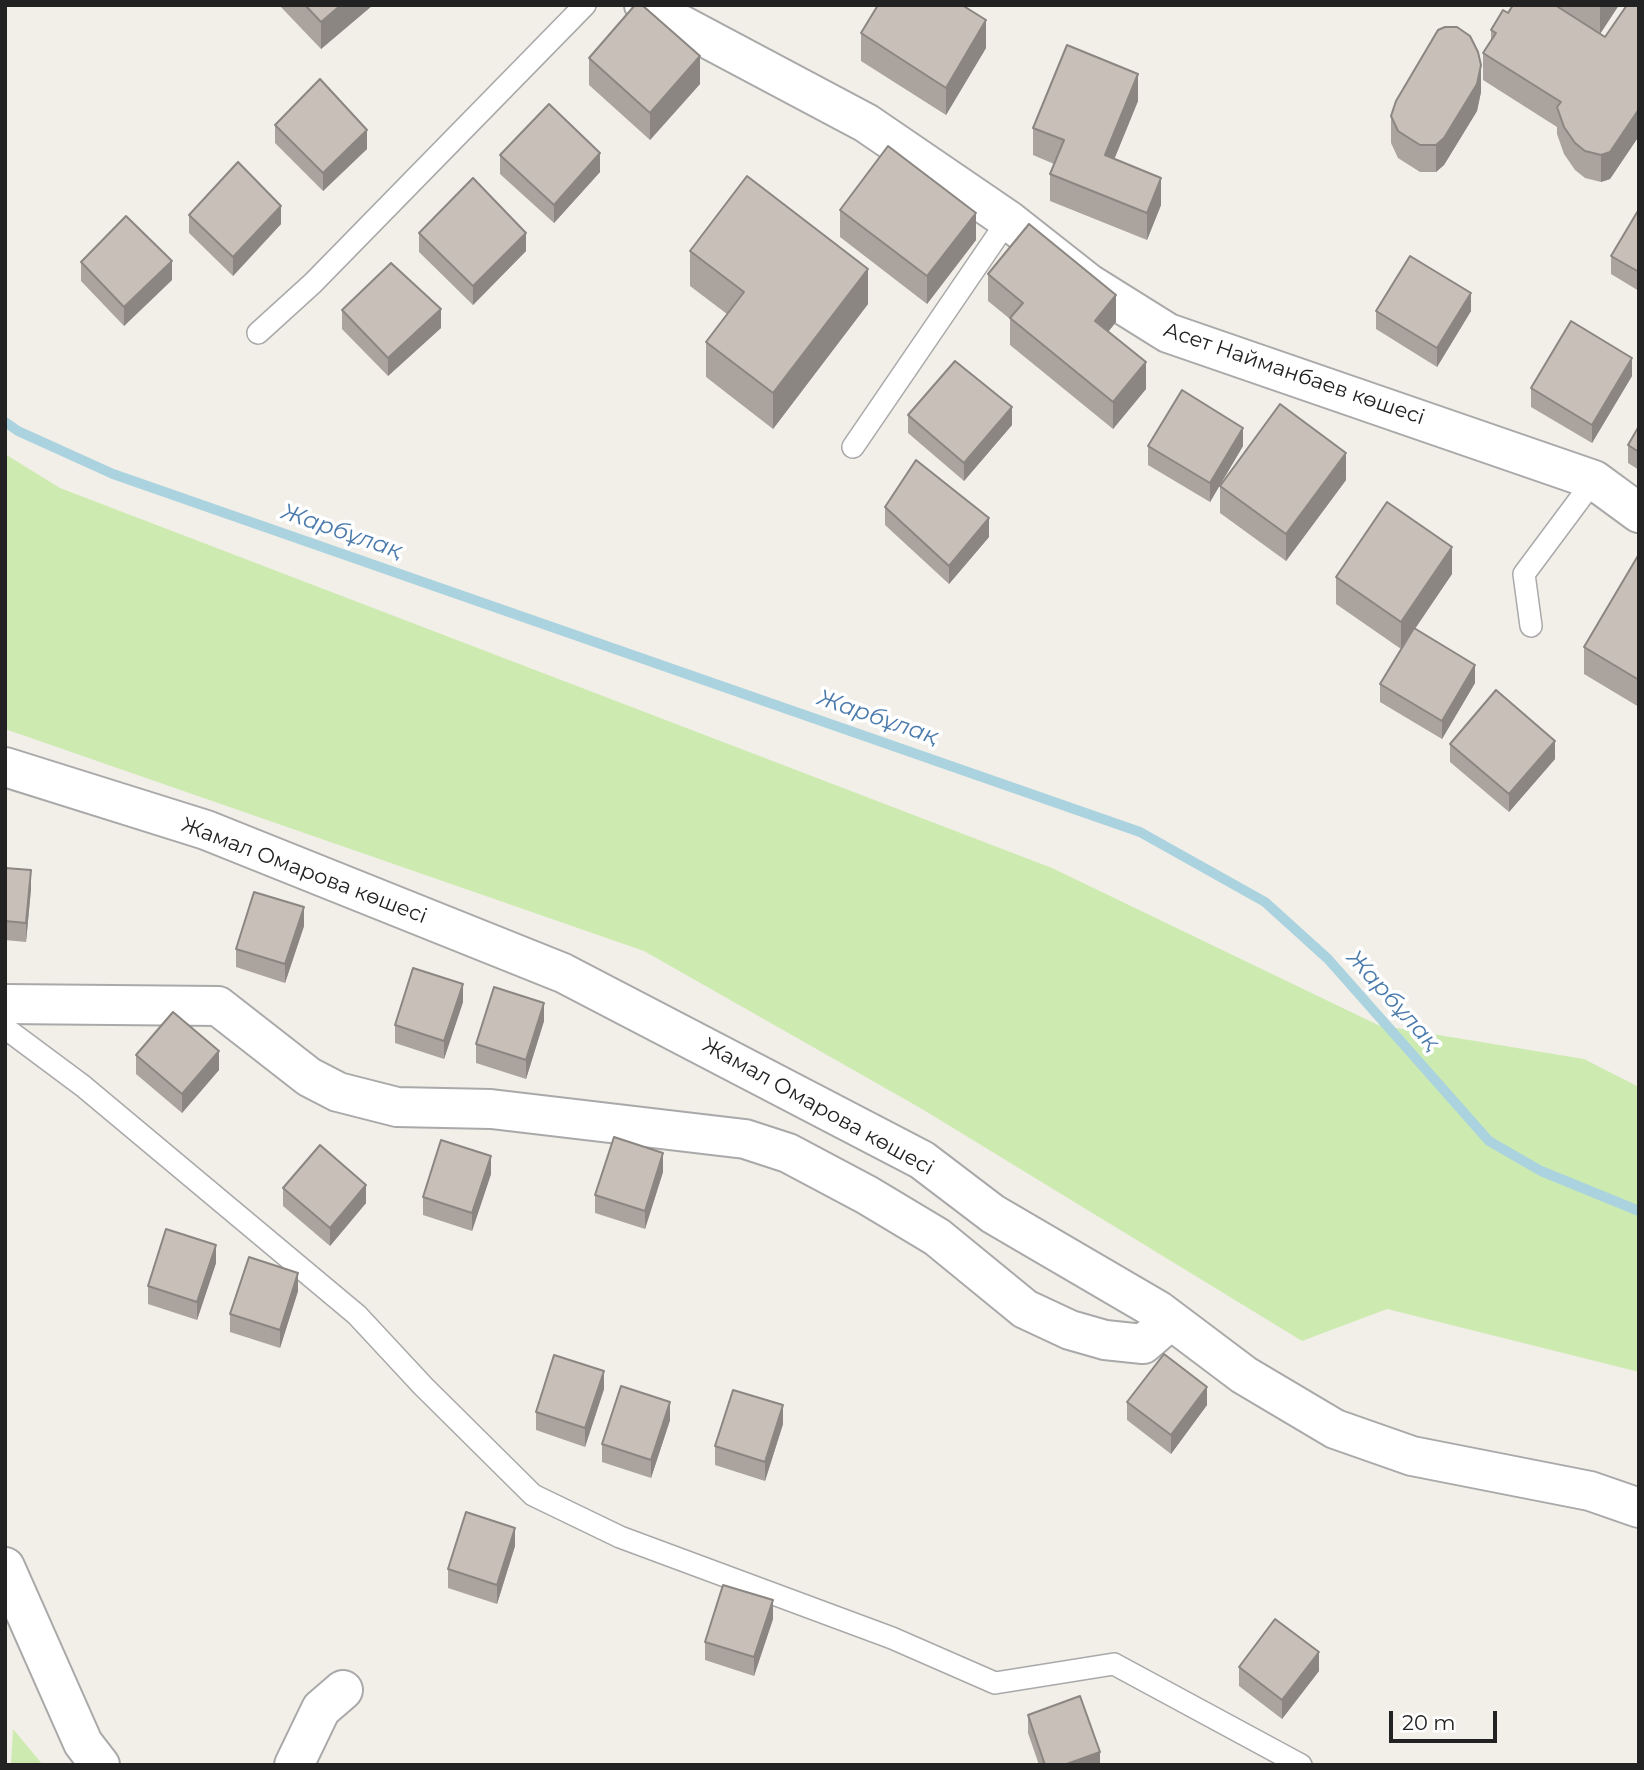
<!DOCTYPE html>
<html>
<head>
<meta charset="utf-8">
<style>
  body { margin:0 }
  #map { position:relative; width:1644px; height:1770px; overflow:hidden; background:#f2efe9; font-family:Montserrat,sans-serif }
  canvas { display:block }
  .frame { position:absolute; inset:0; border:7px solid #222; pointer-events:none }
  .scale { position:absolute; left:1389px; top:1711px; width:108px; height:32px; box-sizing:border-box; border:4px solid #222; border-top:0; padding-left:9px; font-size:21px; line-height:24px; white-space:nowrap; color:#222; -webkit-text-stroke:5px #fff; paint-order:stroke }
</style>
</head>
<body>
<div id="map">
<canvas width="1644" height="1770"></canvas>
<div class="frame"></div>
<div class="scale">20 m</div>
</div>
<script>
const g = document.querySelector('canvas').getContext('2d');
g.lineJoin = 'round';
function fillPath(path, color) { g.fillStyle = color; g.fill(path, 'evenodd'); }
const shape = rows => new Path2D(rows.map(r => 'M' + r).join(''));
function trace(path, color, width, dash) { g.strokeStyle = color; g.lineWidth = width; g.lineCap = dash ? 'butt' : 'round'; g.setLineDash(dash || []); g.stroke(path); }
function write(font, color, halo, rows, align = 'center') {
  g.font = font + ' Montserrat,sans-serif'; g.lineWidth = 7; g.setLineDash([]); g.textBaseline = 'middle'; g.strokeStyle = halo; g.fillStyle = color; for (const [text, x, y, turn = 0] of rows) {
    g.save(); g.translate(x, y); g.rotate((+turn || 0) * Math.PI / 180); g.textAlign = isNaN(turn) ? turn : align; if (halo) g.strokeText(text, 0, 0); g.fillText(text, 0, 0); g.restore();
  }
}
const grass = shape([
  [5,454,60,488,1052,868,1378,1025,1584,1059,1639,1087,1639,1372,1387,1309,1302,1341,922,1109,644,951,5,729],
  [13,1729,43,1765,11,1765]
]);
const stream = shape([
  [5,422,18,431,113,474,1140,832,1265,902,1328,959,1489,1141,1541,1171,1639,1211]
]);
const lane = shape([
  [258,333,313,283,585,5],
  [853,447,1008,220],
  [1531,626,1524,574,1594,480],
  [5,1028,83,1086,357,1315,423,1386,533,1495,620,1537,892,1638,995,1683,1114,1664,1301,1765]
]);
const street = shape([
  [644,5,866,123,1008,220,1088,283,1168,333,1594,480,1639,513],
  [5,767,206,830,563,973,922,1160,993,1214,1159,1311,1244,1375,1335,1429,1412,1456,1590,1491,1639,1508],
  [5,1004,218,1006,309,1077,338,1092,397,1107,491,1109,745,1139,788,1153,867,1195,937,1237,1025,1309,1070,1330,1105,1340,1143,1344,1171,1320],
  [5,1567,83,1743,100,1765],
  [294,1765,321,1709,343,1690]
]);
const wall = shape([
  [279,5,373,5,321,49],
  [1556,5,1619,5,1600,34],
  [1639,5,1639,136,1610,179,1601,182,1585,178,1575,170,1564,154,1557,134,1557,127,1483,80,1483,53,1491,41,1491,30,1508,13,1605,37],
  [861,33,986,48,946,115,861,61],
  [589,58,700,84,650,140,589,85],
  [1481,92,1477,111,1444,165,1436,172,1420,172,1398,158,1391,143,1391,116],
  [1138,101,1114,159,1161,205,1147,240,1050,201,1050,174,1054,164,1033,155,1033,128],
  [275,125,367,149,323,191,275,143],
  [500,155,600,172,554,223,500,174],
  [1639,209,1639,291,1611,274,1611,256],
  [840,210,976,240,927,304,840,237],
  [189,215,281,224,233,276,189,233],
  [419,233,526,251,473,305,419,252],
  [690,251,868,304,773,429,706,377,706,342,727,314,690,286],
  [81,262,172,280,124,326,81,281],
  [988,274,1116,322,1108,332,1146,389,1113,429,1010,345,1010,319,988,301],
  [342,310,441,328,388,376,342,329],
  [1376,311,1471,311,1437,367,1376,329],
  [1632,376,1592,443,1531,407,1531,388],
  [908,415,1012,425,964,481,908,433],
  [1639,426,1639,470,1628,463,1628,445],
  [1148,446,1243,446,1210,502,1148,465],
  [1346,480,1286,561,1220,513,1220,486],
  [885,507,989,537,949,584,885,525],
  [1639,554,1639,707,1584,674,1584,647],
  [1452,574,1415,629,1475,683,1442,739,1380,702,1380,684,1401,649,1336,604,1336,577],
  [1450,744,1555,759,1509,812,1450,762],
  [5,868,31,889,26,942,5,940],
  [304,926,285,983,236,967,236,949],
  [463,1002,444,1059,395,1043,395,1025],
  [544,1021,526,1079,476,1063,476,1044],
  [136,1055,219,1070,182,1113,136,1074],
  [663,1172,645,1229,595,1213,595,1195],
  [491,1174,472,1231,423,1215,423,1197],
  [283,1188,366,1203,330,1246,283,1206],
  [216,1263,197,1320,148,1304,148,1286],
  [298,1291,280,1348,230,1332,230,1314],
  [604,1389,585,1447,536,1430,536,1412],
  [1127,1402,1207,1405,1171,1454,1127,1420],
  [670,1420,651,1478,602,1462,602,1444],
  [783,1424,765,1481,715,1465,715,1446],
  [515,1546,497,1604,448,1588,448,1569],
  [773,1619,754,1676,705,1660,705,1642],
  [1239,1667,1319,1671,1282,1719,1239,1686],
  [1028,1715,1100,1765,1039,1765,1028,1733]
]);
const shadedWall = shape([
  [341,5,373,5,321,49,321,22],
  [1601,5,1619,5,1600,34,1600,7],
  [986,20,986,48,946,115,946,88],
  [700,56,700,84,650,140,650,113],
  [1481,65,1481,92,1477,111,1444,165,1436,172,1436,145],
  [1138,74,1138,101,1105,182,1105,155],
  [1639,109,1639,136,1610,179,1601,182,1601,155],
  [367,130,367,149,323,191,323,173],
  [600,153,600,172,554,223,554,205],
  [1161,178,1161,205,1147,240,1147,213],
  [281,206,281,224,233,276,233,257],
  [976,213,976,240,927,304,927,276],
  [526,233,526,251,473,305,473,286],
  [172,261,172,280,124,326,124,307],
  [868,269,868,304,773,429,773,393],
  [1471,293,1471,311,1437,367,1437,348],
  [1116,295,1116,322,1095,348,1095,321],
  [441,309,441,328,388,376,388,358],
  [1632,358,1632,376,1592,443,1592,425],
  [1146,362,1146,389,1113,429,1113,402],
  [1012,407,1012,425,964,481,964,463],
  [1243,428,1243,446,1210,502,1210,483],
  [1346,453,1346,480,1286,561,1286,534],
  [989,518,989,537,949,584,949,566],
  [1452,547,1452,574,1401,649,1401,622],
  [1475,665,1475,683,1442,739,1442,721],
  [1555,741,1555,759,1509,812,1509,794],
  [31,870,31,889,26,942,26,923],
  [304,907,304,926,285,983,285,964],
  [463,984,463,1002,444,1059,444,1041],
  [544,1003,544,1021,526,1079,526,1060],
  [219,1051,219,1070,182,1113,182,1094],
  [663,1153,663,1172,645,1229,645,1211],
  [491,1156,491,1174,472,1231,472,1213],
  [366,1185,366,1203,330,1246,330,1228],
  [216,1245,216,1263,197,1320,197,1302],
  [298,1273,298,1291,280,1348,280,1330],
  [604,1371,604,1389,585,1447,585,1428],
  [1207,1387,1207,1405,1171,1454,1171,1435],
  [670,1402,670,1420,651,1478,651,1460],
  [783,1405,783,1424,765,1481,765,1462],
  [515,1528,515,1546,497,1604,497,1585],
  [773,1600,773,1619,754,1676,754,1657],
  [1319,1652,1319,1671,1282,1719,1282,1700],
  [1100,1752,1100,1765,1064,1765]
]);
const building = shape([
  [305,5,341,5,321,22,305,5],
  [635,5,642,5,700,56,650,113,589,58,635,5],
  [878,5,962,5,986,20,946,88,861,33,878,5],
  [1513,5,1555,5,1605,37,1627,5,1639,5,1639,109,1610,152,1601,155,1585,151,1575,143,1564,127,1557,107,1561,102,1483,53,1496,33,1491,30,1503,10,1508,13,1513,5],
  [1445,27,1457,27,1470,36,1478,52,1481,65,1477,84,1444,138,1436,145,1420,145,1398,131,1391,116,1396,101,1438,30,1445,27],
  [1067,45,1138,74,1105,155,1161,178,1147,213,1050,174,1064,140,1033,128,1067,45],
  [320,79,367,130,323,173,275,125,320,79],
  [549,104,600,153,554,205,500,155,549,104],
  [888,146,976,213,927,276,840,210,888,146],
  [238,162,281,206,233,257,189,215,238,162],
  [747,176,868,269,773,393,706,342,744,292,690,251,747,176],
  [473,178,526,233,473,286,419,233,473,178],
  [1639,209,1639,272,1611,256,1639,209],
  [126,216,172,261,124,307,81,262,126,216],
  [1029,224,1116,295,1095,321,1146,362,1113,402,1010,318,1023,303,988,274,1029,224],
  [1410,256,1471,293,1437,348,1376,311,1410,256],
  [391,263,441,309,388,358,342,310,391,263],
  [1571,321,1632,358,1592,425,1531,388,1571,321],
  [955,361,1012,407,964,463,908,415,955,361],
  [1182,390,1243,428,1210,483,1148,446,1182,390],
  [1280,404,1346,453,1286,534,1220,486,1280,404],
  [1639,426,1639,452,1628,445,1639,426],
  [916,460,989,518,949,566,885,507,916,460],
  [1387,502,1452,547,1401,622,1336,577,1387,502],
  [1639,554,1639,680,1584,647,1639,554],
  [1414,628,1475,665,1442,721,1380,684,1414,628],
  [1496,690,1555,741,1509,794,1450,744,1496,690],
  [5,868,31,870,26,923,5,921,5,868],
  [254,892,304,907,285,964,236,949,254,892],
  [413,968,463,984,444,1041,395,1025,413,968],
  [494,987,544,1003,526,1060,476,1044,494,987],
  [173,1012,219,1051,182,1094,136,1055,173,1012],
  [614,1137,663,1153,645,1211,595,1195,614,1137],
  [441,1140,491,1156,472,1213,423,1197,441,1140],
  [320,1145,366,1185,330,1228,283,1188,320,1145],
  [166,1229,216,1245,197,1302,148,1286,166,1229],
  [249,1257,298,1273,280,1330,230,1314,249,1257],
  [1164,1354,1207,1387,1171,1435,1127,1402,1164,1354],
  [554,1355,604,1371,585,1428,536,1412,554,1355],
  [621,1386,670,1402,651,1460,602,1444,621,1386],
  [733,1390,783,1405,765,1462,715,1446,733,1390],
  [466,1512,515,1528,497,1585,448,1569,466,1512],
  [723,1585,773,1600,754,1657,705,1642,723,1585],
  [1275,1619,1319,1652,1282,1700,1239,1667,1275,1619],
  [1080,1696,1100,1752,1064,1765,1045,1765,1028,1715,1080,1696]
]);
const streetNames = [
  ["Асет Найманбаев көшесі",1294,374,19],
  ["Жамал Омарова көшесі",304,871,21],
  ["Жамал Омарова көшесі",818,1107,29]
];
const waterNames = [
  ["Жарбұлақ",342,532,19],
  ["Жарбұлақ",878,718,19],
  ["Жарбұлақ",1393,1001,48]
];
fillPath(grass, '#cdebb0');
trace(stream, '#aad3df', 10);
trace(lane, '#a9a9a9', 24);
trace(street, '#a9a9a9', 42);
trace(lane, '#fff', 21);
trace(street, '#fff', 38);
fillPath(wall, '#aba49e');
fillPath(shadedWall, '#8b8681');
fillPath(building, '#c7bfb8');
trace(building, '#8b8681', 2);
write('21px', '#222', '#fff', streetNames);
write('italic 23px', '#4a7aab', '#fff', waterNames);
</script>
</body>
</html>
